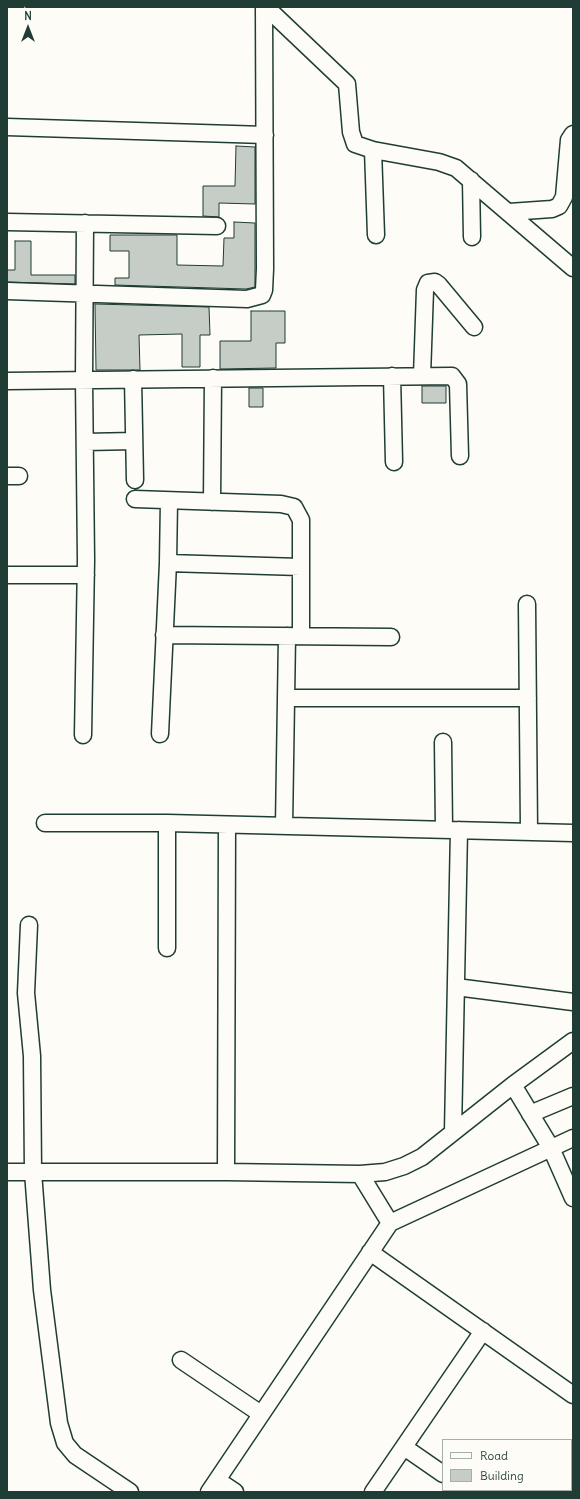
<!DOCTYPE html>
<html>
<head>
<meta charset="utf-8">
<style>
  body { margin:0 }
  #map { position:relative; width:580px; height:1499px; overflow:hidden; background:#fdfcf7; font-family:Delius,sans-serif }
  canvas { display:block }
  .frame { position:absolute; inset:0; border:8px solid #1f3d34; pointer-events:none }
  .legend { position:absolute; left:442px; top:1439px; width:130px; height:52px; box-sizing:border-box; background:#fdfcf7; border:1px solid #a4b0a9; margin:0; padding:5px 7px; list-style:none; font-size:12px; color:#1f3d34 }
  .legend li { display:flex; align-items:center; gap:8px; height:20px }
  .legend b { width:20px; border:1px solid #a4b0a9 }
  .north { position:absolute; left:8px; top:8px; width:40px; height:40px; -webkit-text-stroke:3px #fdfcf7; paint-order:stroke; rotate:0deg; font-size:11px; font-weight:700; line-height:16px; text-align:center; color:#1f3d34 }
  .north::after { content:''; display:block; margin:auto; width:14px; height:18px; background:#1f3d34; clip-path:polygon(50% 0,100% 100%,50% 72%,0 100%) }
</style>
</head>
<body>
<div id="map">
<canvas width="580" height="1499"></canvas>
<div class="frame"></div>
<ul class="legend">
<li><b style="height:5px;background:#fdfcf7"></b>Road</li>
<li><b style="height:11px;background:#c6cdc7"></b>Building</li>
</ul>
<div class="north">N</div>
</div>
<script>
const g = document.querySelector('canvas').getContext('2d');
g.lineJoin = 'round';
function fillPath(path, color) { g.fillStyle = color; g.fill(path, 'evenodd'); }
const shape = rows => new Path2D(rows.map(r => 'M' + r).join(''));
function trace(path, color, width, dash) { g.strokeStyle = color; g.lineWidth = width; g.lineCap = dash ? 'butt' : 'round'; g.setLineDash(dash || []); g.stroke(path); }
const building = shape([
  [236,146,255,147,255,204,219,203,219,217,203,216,203,186,235,186,236,146],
  [234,222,255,223,255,287,246,289,115,285,115,278,129,278,129,251,110,251,110,235,177,235,177,265,223,266,224,238,234,238,234,222],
  [15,241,31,241,31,275,75,275,75,284,7,282,7,270,15,270,15,241],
  [95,304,209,307,210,335,200,335,200,367,182,367,182,334,139,335,140,370,96,370,95,304],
  [251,311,285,311,285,343,276,343,276,368,220,369,220,341,251,341,251,311],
  [422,386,446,386,446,403,422,403,422,386],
  [249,388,263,388,263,407,249,407,249,388]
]);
const minor = shape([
  [266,7,347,84,351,132,355,144,373,150,439,162,456,168,573,268],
  [7,127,265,135],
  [373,150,376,235],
  [471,180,472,237],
  [509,212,552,209,559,206,564,197,569,140,573,134],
  [7,222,217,226],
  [7,291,247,299,262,295,264,290,265,269,264,7],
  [392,376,394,462],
  [422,376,425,290,428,283,435,282,439,285,474,327],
  [133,379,135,480],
  [7,381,452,376,458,384,460,456],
  [85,442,134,441],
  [7,476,19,476],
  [135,499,281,504,294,507,301,520,301,636],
  [212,502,213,378],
  [168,563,300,567],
  [7,575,86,575],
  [527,604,529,831],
  [164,635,391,637],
  [286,698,528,698],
  [160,734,168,563,169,501],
  [83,735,86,560,84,380,85,223],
  [443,742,444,829],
  [45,823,167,823,573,833],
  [167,823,167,948],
  [284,826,287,636],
  [29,925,26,993,32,1056,33,1172,42,1290,59,1423,65,1443,75,1455,130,1492],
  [456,987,573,1002],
  [513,1085,551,1148,573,1198],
  [530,1114,573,1096],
  [453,1132,459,830],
  [7,1172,226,1172,360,1174,385,1172,404,1166,422,1157,513,1085,573,1041],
  [226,1172,227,825],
  [360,1174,390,1223],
  [370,1252,573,1395],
  [181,1360,261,1414],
  [404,1447,443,1474],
  [217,1480,235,1492],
  [466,1490,469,1492],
  [209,1492,390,1223,573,1138],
  [373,1492,483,1331]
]);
fillPath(building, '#c6cdc7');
trace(building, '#1f3d34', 1);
trace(minor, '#1f3d34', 19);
trace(minor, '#fdfcf7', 16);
</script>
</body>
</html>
